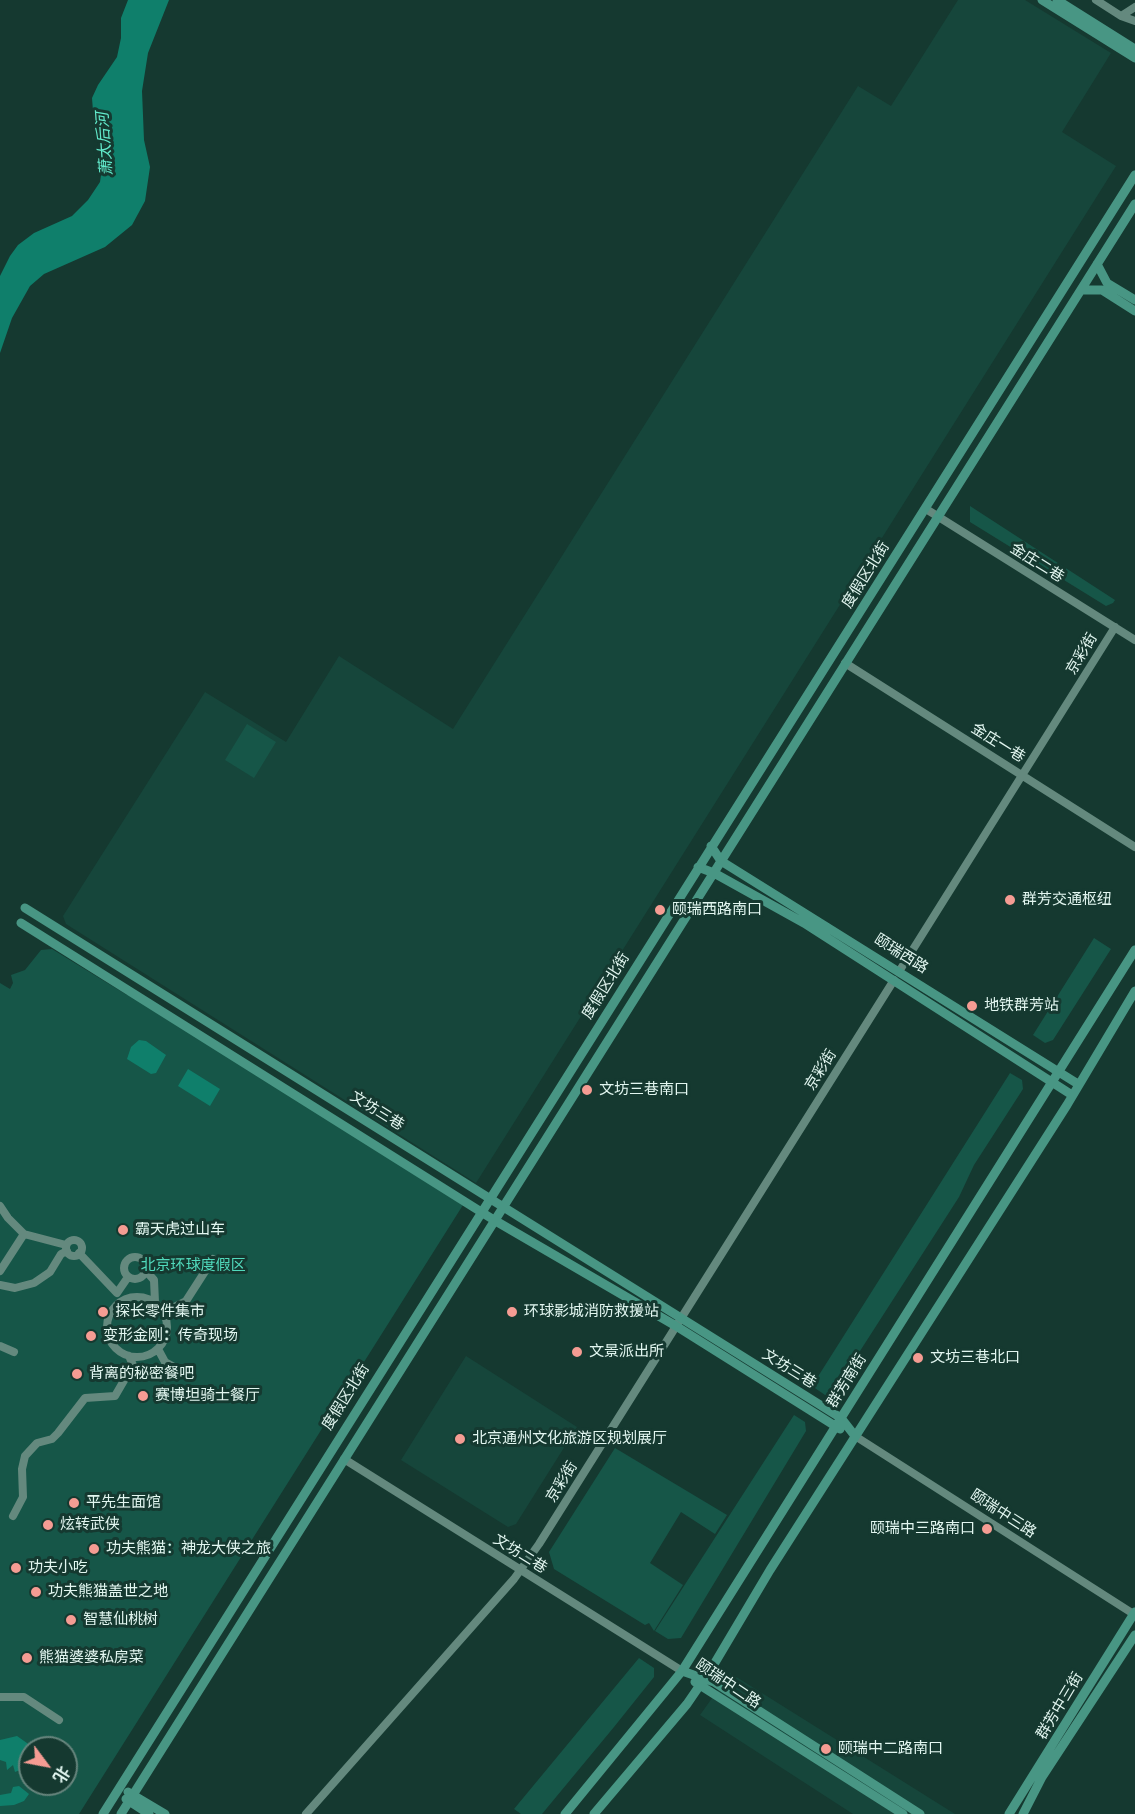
<!DOCTYPE html>
<html>
<head>
<meta charset="utf-8">
<style>
  body { margin:0 }
  #map { position:relative; width:1135px; height:1814px; overflow:hidden; background:#153930; font-family:"Noto Sans","Noto Sans SC",sans-serif }
  canvas { display:block }
  .north { position:absolute; left:18px; top:1736px; width:60px; height:60px; box-sizing:border-box; background:#153930; border:2px solid #67857d; border-radius:50%; rotate:122deg; font-size:16px; font-weight:700; line-height:24px; text-align:center; color:#e2f6f0 }
  .north::after { content:''; display:block; margin:auto; width:21px; height:27px; background:#f59c93; clip-path:polygon(50% 0,100% 100%,50% 72%,0 100%) }
</style>
</head>
<body>
<div id="map">
<canvas width="1135" height="1814"></canvas>
<div class="north">北</div>
</div>
<script>
const g = document.querySelector('canvas').getContext('2d');
g.lineJoin = 'round';
function fillPath(path, color) { g.fillStyle = color; g.fill(path, 'evenodd'); }
const shape = rows => new Path2D(rows.map(r => 'M' + r).join(''));
function trace(path, color, width, dash) { g.strokeStyle = color; g.lineWidth = width; g.lineCap = dash ? 'butt' : 'round'; g.setLineDash(dash || []); g.stroke(path); }
function write(font, color, halo, rows, align = 'center') {
  g.font = font + ' "Noto Sans","Noto Sans SC",sans-serif'; g.lineWidth = 6; g.setLineDash([]); g.textBaseline = 'middle'; g.strokeStyle = halo; g.fillStyle = color; for (const [text, x, y, turn = 0] of rows) {
    g.save(); g.translate(x, y); g.rotate((+turn || 0) * Math.PI / 180); g.textAlign = isNaN(turn) ? turn : align; if (halo) g.strokeText(text, 0, 0); g.fillText(text, 0, 0); g.restore();
  }
}
const built = shape([
  [958,0,1025,0,1111,53,1062,132,1116,166,476,1183,66,924,63,916,205,692,286,742,339,656,453,729,858,86,891,106],
  [466,1356,577,1427,516,1524,508,1527,401,1460],
  [730,1673,955,1814,853,1814,700,1715]
]);
const green = shape([
  [970,506,1115,600,1113,603,1106,606,970,522],
  [247,724,276,742,254,778,225,760],
  [1094,938,1111,949,1053,1040,1045,1043,1033,1035],
  [52,949,127,995,129,992,463,1205,79,1814,0,1814,0,983,10,989,13,983,11,975,25,970,41,950],
  [30,1748,66,1748,66,1784,30,1784],
  [1010,1073,1022,1080,1023,1089,974,1165,959,1197,833,1393,825,1395,812,1386],
  [794,1415,805,1422,806,1431,681,1638,668,1639,655,1631],
  [615,1448,727,1515,715,1534,681,1512,650,1563,683,1585,654,1631,649,1623,645,1625,554,1569,549,1552],
  [639,1658,654,1668,654,1677,614,1727,542,1814,521,1814,514,1809]
]);
const water = shape([
  [128,0,169,0,148,53,142,91,144,140,150,167,145,201,132,225,105,247,44,274,30,286,12,318,0,353,0,276,10,256,18,245,34,233,72,216,88,200,100,182,104,154,102,137,93,111,92,98,98,85,117,57,121,38,121,18],
  [139,1040,146,1041,166,1055,156,1073,151,1074,127,1059,131,1047],
  [188,1069,220,1089,210,1106,178,1086],
  [17,1736,34,1748,30,1748,30,1766,15,1772,13,1765,7,1770,6,1762,0,1760,0,1740],
  [19,1786,29,1794,24,1801,14,1805,0,1806,0,1795,11,1793,13,1787]
]);
const minor = shape([
  [1096,0,1121,16,1135,7],
  [1121,16,1135,21],
  [926,509,1135,640],
  [845,663,1135,847],
  [900,970,1115,627],
  [0,1206,8,1218,24,1234,66,1245],
  '66 1248a8 8 0 1 1 16 0a8 8 0 1 1-16 0Z',
  [79,1253,117,1293,128,1277],
  '124 1268a11 11 0 1 1 22 0a11 11 0 1 1-22 0Z',
  [0,1271,24,1234],
  [146,1271,154,1280,155,1302],
  [0,1285,15,1288,34,1283,50,1272,61,1254,67,1251],
  '107 1327a30 30 0 1 1 60 0a30 30 0 1 1-60 0Z',
  [164,1312,186,1301,213,1259],
  [0,1346,14,1352],
  [158,1349,165,1362,174,1367],
  [855,1436,1135,1615],
  [344,1459,682,1671],
  [13,1516,23,1497,22,1469,25,1456,37,1443,52,1439,58,1433,85,1398,115,1396,133,1365,129,1356],
  [0,1697,24,1697,59,1720],
  [306,1814,514,1579,539,1544,894,980]
]);
const major = shape([
  [1042,0,1135,58],
  [1057,0,1135,49],
  [1097,264,1107,283,1135,300],
  [1081,290,1102,290,1135,311],
  [711,846,721,861,1078,1084],
  [698,867,714,873,804,923,1072,1095],
  [25,908,841,1418,855,1436],
  [21,923,494,1220,676,1326,840,1429],
  [682,1671,714,1682,920,1814],
  [695,1682,903,1814],
  [128,1792,165,1814],
  [126,1799,149,1814],
  [103,1814,1135,175],
  [121,1814,1135,204],
  [565,1814,682,1671,1135,950],
  [594,1814,687,1704,713,1666,770,1570,1067,1105,1135,991],
  [1009,1814,1135,1612],
  [1023,1814,1042,1777,1135,1635]
]);
const markers = [
  [1010,900,6,"#f59c93"],
  [660,910,6,"#f59c93"],
  [972,1006,6,"#f59c93"],
  [587,1090,6,"#f59c93"],
  [123,1230,6,"#f59c93"],
  [103,1312,6,"#f59c93"],
  [512,1312,6,"#f59c93"],
  [91,1336,6,"#f59c93"],
  [577,1352,6,"#f59c93"],
  [918,1358,6,"#f59c93"],
  [77,1374,6,"#f59c93"],
  [143,1396,6,"#f59c93"],
  [460,1439,6,"#f59c93"],
  [74,1503,6,"#f59c93"],
  [48,1525,6,"#f59c93"],
  [987,1529,6,"#f59c93"],
  [94,1549,6,"#f59c93"],
  [16,1568,6,"#f59c93"],
  [36,1592,6,"#f59c93"],
  [71,1620,6,"#f59c93"],
  [27,1658,6,"#f59c93"],
  [826,1749,6,"#f59c93"]
];
const streetNames = [
  ["金庄二巷",1037,563,32],
  ["度假区北街",866,575,-58],
  ["京彩街",1082,654,-59],
  ["金庄一巷",998,743,32],
  ["颐瑞西路",901,954,32],
  ["度假区北街",606,986,-58],
  ["京彩街",821,1070,-58],
  ["文坊三巷",377,1111,32],
  ["文坊三巷",789,1369,32],
  ["群芳南街",847,1381,-58],
  ["度假区北街",346,1397,-58],
  ["京彩街",562,1482,-58],
  ["颐瑞中三路",1003,1514,33],
  ["文坊二巷",520,1554,32],
  ["颐瑞中二路",728,1684,34],
  ["群芳中三街",1060,1706,-59]
];
const poiNames = [
  ["群芳交通枢纽",1022,900],
  ["颐瑞西路南口",672,910],
  ["地铁群芳站",984,1006],
  ["文坊三巷南口",599,1090],
  ["霸天虎过山车",135,1230],
  ["探长零件集市",115,1312],
  ["环球影城消防救援站",524,1312],
  ["变形金刚：传奇现场",103,1336],
  ["文景派出所",589,1352],
  ["文坊三巷北口",930,1358],
  ["背离的秘密餐吧",89,1374],
  ["赛博坦骑士餐厅",155,1396],
  ["北京通州文化旅游区规划展厅",472,1439],
  ["平先生面馆",86,1503],
  ["炫转武侠",60,1525],
  ["颐瑞中三路南口",975,1529,"right"],
  ["功夫熊猫：神龙大侠之旅",106,1549],
  ["功夫小吃",28,1568],
  ["功夫熊猫盖世之地",48,1592],
  ["智慧仙桃树",83,1620],
  ["熊猫婆婆私房菜",39,1658],
  ["颐瑞中二路南口",838,1749]
];
const parkNames = [
  ["北京环球度假区",193,1266]
];
const waterNames = [
  ["萧太后河",105,144,-94]
];
fillPath(built, '#16463b');
fillPath(green, '#165648');
fillPath(water, '#0f7f6b');
trace(minor, '#64897e', 8);
trace(major, '#489684', 9);
for (const [x, y, r, color] of markers) { const dot = new Path2D(); dot.arc(x, y, r, 0, 2 * Math.PI); g.fillStyle = color; g.fill(dot); trace(dot, '#153930', 2); }
write('15px', '#e2f6f0', '#153930', streetNames);
write('15px', '#e2f6f0', '#153930', poiNames, 'left');
write('15px', '#51dbbd', '#153930', parkNames);
write('italic 16px', '#62eacb', '#153930', waterNames);
</script>
</body>
</html>
